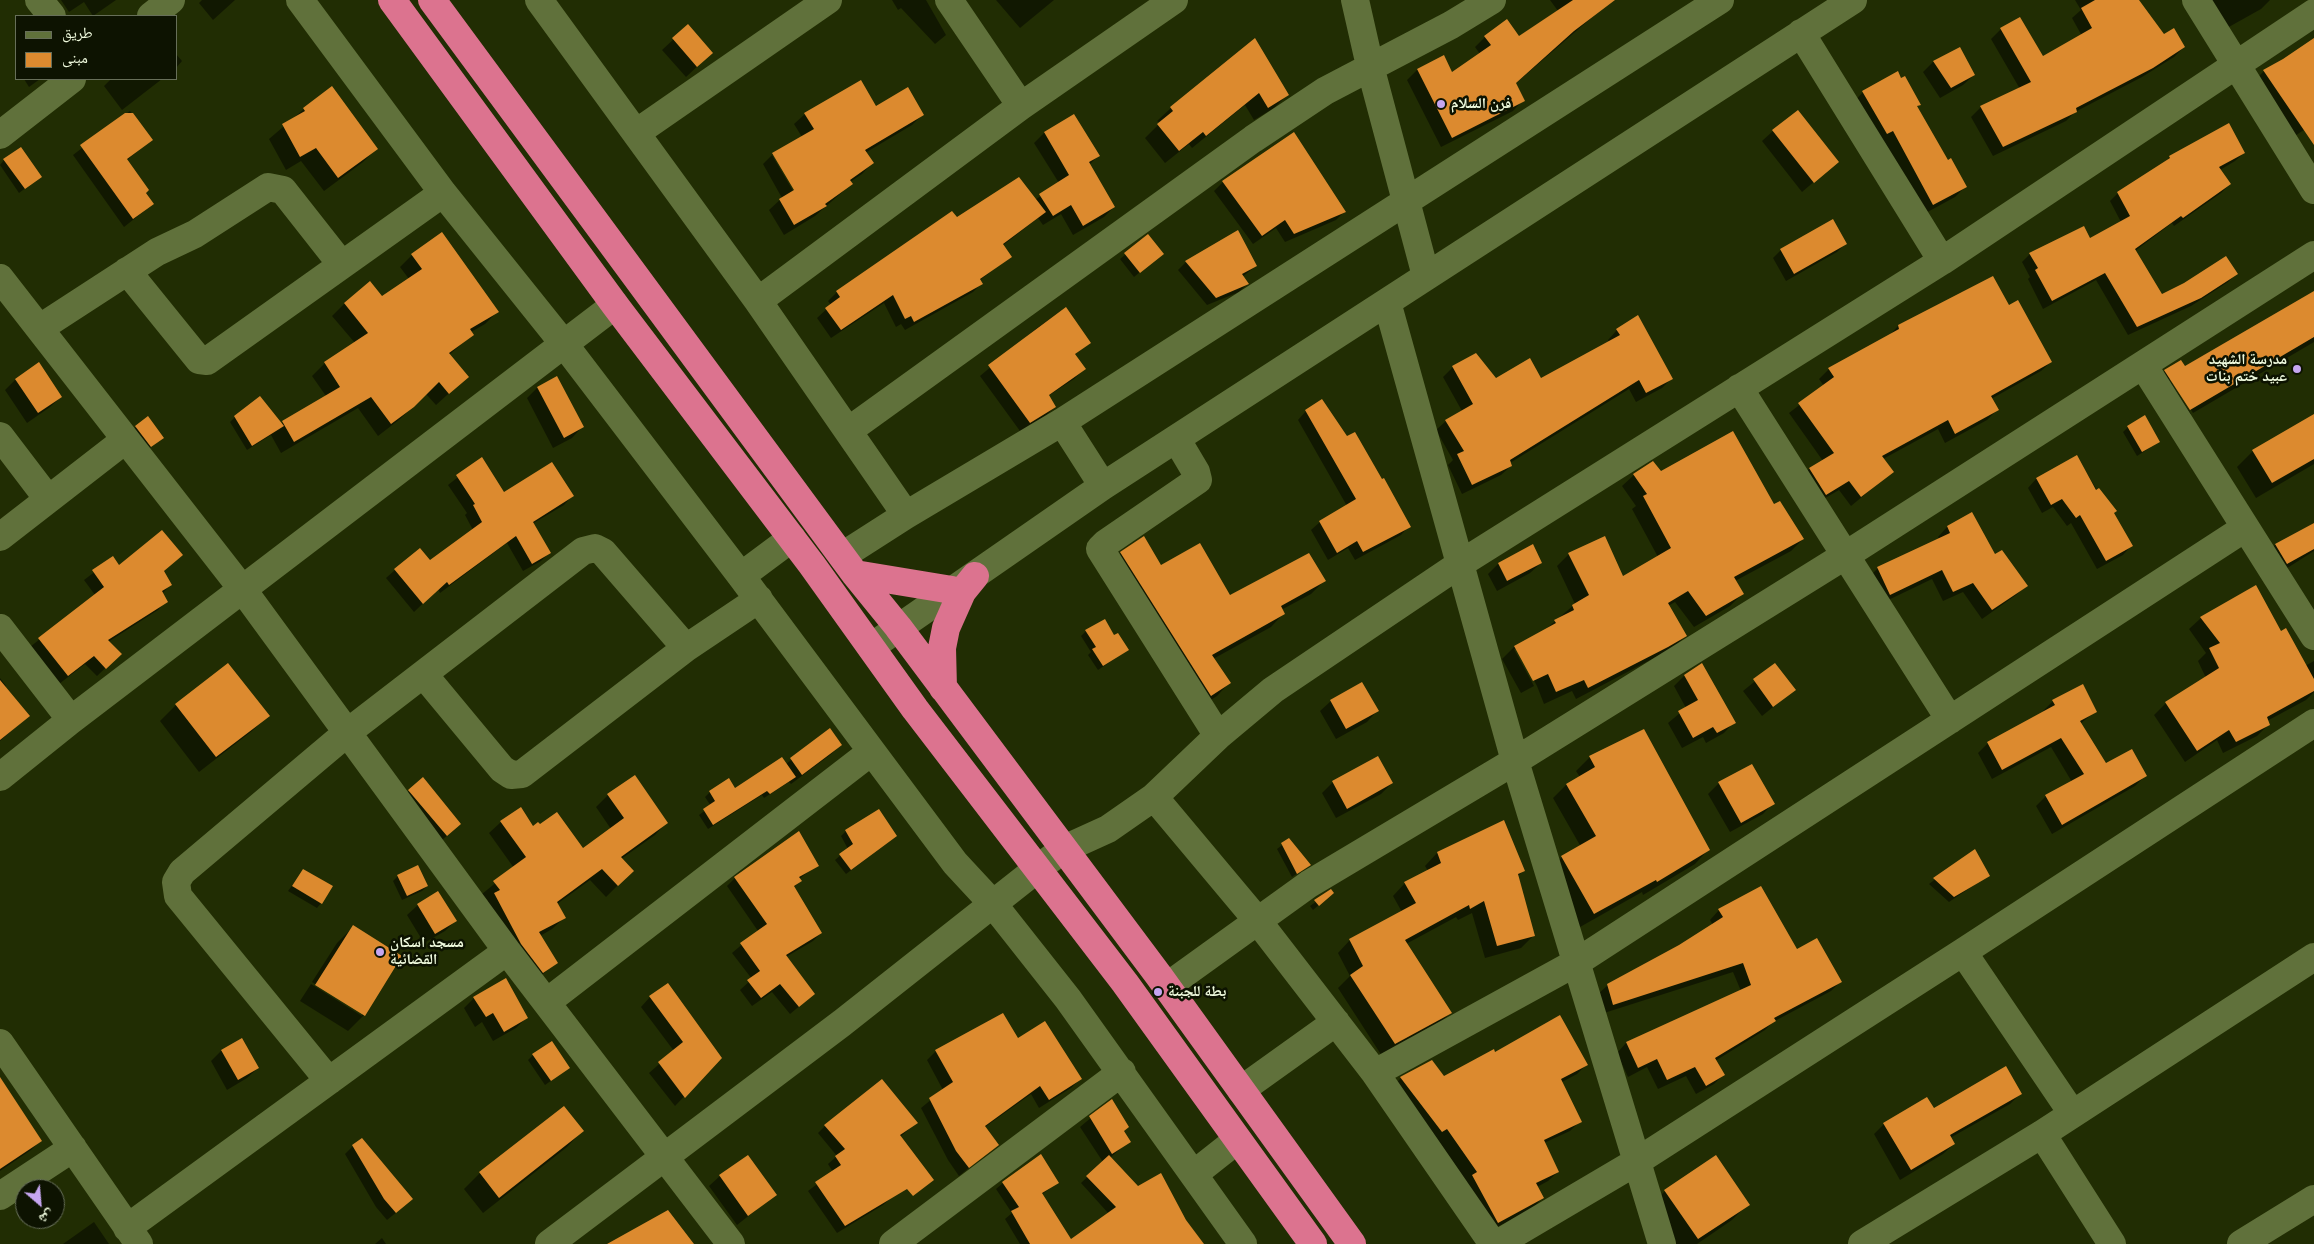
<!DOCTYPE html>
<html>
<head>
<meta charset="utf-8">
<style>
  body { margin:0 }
  #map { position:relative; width:2314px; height:1244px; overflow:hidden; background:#212d03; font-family:"Nunito Sans","Noto Naskh Arabic",sans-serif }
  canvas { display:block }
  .legend { position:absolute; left:15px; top:15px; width:162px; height:65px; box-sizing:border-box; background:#0d1301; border:1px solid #676f59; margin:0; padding:6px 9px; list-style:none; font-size:15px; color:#eef9dc }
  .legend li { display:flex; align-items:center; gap:10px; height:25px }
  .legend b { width:25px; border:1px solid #676f59 }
  .north { position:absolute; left:15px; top:1179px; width:50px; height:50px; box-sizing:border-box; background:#0d1301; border:1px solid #676f59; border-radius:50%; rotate:153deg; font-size:14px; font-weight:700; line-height:20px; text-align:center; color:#eef9dc }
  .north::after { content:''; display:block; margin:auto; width:18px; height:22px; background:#c6a6f0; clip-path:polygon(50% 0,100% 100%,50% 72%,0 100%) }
</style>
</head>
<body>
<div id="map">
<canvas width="2314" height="1244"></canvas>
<ul class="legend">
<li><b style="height:6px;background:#60713b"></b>طريق</li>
<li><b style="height:14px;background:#dc8a2f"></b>مبنى</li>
</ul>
<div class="north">ش</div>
</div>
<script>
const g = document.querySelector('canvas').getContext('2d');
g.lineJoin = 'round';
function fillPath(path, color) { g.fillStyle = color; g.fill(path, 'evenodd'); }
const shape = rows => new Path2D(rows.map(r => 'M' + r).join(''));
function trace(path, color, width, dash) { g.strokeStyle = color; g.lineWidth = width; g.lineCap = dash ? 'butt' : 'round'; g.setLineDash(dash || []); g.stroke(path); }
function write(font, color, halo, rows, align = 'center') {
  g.font = font + ' "Nunito Sans","Noto Naskh Arabic",sans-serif'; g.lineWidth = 5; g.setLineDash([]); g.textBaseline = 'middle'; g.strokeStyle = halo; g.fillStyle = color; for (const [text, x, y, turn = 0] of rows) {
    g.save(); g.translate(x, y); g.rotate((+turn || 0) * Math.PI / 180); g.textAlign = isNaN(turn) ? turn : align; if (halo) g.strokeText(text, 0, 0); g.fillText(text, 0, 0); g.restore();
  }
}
const shadow = shape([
  [61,0,116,0,93,16,84,2,69,12],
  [202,0,235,0,213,20,199,3],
  [892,0,926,0,946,35,935,44,901,8,898,10],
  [996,0,1054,0,1020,28],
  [1550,0,1612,0,1515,84,1523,100,1513,111,1441,147,1407,80,1417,70,1443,57,1452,74,1480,54,1475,47,1485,37,1519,38,1558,11],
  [2075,0,2138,0,2164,36,2184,47,2174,57,2142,77,2075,112,2066,121,1993,156,1971,117,1981,107,2020,89,1991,39,2001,29,2042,58,2082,36,2072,18,2081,10],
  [2211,0,2270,0,2261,9,2227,28],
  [688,26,701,63,686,77,662,50],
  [1255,40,1287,95,1274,108,1254,120,1245,105,1192,148,1189,144,1165,163,1145,138,1160,123,1157,121,1171,108],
  [2314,40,2314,123,2289,140,2251,84,2264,71,2284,60],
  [1959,48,1974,75,1963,85,1940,98,1923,72,1933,62],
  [176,54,182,61,176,68],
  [24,79,40,79,29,87],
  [111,79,162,79,122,110,104,86],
  [1863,92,1919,104,1916,107,1947,161,1965,187,1955,197,1922,215,1853,103],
  [876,107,922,115,912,125,865,153,872,163,862,174,850,182,851,184,840,194,815,216,784,235,769,210,782,198,763,164,773,154,802,137,794,124,805,114],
  [772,155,775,155,798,195,796,196],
  [304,109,376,149,363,162,324,191,301,161,286,170,269,139],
  [130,111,151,140,127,160,153,204,124,227,73,155],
  [1074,116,1098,156,1089,165,1114,207,1104,217,1073,235,1061,214,1043,225,1038,218,1002,246,1010,257,980,280,982,283,973,292,905,330,901,324,896,327,884,303,831,338,817,318,831,305,828,301,837,292,956,218,1035,200,1059,183,1034,143,1044,133],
  [1773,131,1837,162,1802,192,1762,141],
  [1294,133,1344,212,1336,220,1285,242,1276,228,1253,244,1214,191,1223,182],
  [2244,153,2235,161,2220,170,2230,184,2221,193,2174,226,2172,223,2135,251,2162,295,2236,274,2228,282,2191,306,2128,335,2096,280,2043,309,2028,279,2030,277,2022,262,2030,254,2089,240,2121,222,2110,201,2118,193,2162,165,2170,157],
  [4,160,40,177,19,193,0,165],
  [1148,236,1157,258,1134,277,1120,259],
  [1845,244,1837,252,1786,281,1773,258,1781,250],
  [412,255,497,312,485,324,471,332,473,334,449,355,467,377,436,405,426,394,400,419,378,436,358,408,281,453,271,435,247,450,230,422,235,417,281,424,326,396,312,376,325,363,355,343,332,316,345,303,382,298,409,279,400,267],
  [1186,262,1256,266,1242,277,1247,284,1239,292,1207,305,1178,270],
  [2314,292,2314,342,2193,413,2172,379,2169,379,2191,414,2176,423,2151,384,2165,371,2184,367],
  [2009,307,2051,362,2041,371,1991,399,1997,410,1987,420,1945,443,1938,429,1883,459,1892,472,1851,506,1839,490,1815,504,1800,479,1809,469,1823,461,1789,413,1824,386,1819,379,1829,369,1889,336,1898,326],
  [1065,308,1089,342,1074,355,1084,369,1074,379,1048,396,1055,407,1045,416,1020,431,980,376,1037,328],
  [1617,330,1671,379,1662,388,1636,402,1629,389,1510,463,1511,466,1501,475,1462,494,1448,465,1453,460,1436,430,1446,421,1462,411,1443,377,1452,368,1475,355,1496,380,1541,380,1609,342,1608,340],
  [556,378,582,427,572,438,553,448,527,398,537,388],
  [15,380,61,397,50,407,27,423,5,390],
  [1306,411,1409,526,1401,535,1355,560,1348,548,1328,560,1311,530,1320,522,1347,506,1298,420],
  [2314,416,2314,464,2256,498,2237,467,2253,451],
  [136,427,157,442,146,451,131,432],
  [2128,427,2159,442,2137,456,2123,432],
  [2077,457,2131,546,2123,555,2097,569,2071,523,2067,526,2053,507,2042,513,2028,488,2036,479],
  [481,459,504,494,572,496,564,505,532,524,549,553,541,561,523,571,507,543,440,593,438,589,414,612,386,578,395,570,430,562,473,530,465,515,467,513,448,485],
  [1660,473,1774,506,1803,539,1791,551,1735,581,1742,594,1730,606,1694,627,1675,602,1668,606,1685,636,1673,648,1576,699,1572,691,1544,704,1537,686,1517,649,1514,649,1534,686,1521,693,1502,659,1514,647,1546,629,1575,604,1557,566,1569,554,1622,577,1658,557,1632,509,1636,506,1622,486,1634,475],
  [1972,514,1995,556,2026,586,2016,595,1982,619,1963,592,1943,601,1932,579,1880,604,1868,578,1878,568,1939,539,1938,537,1947,527],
  [2314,523,2314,551,2273,577,2262,559,2275,545],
  [1532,546,1541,563,1530,573,1497,591,1488,574,1498,564],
  [1121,553,1161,567,1229,596,1324,581,1311,594,1281,610,1283,614,1271,627,1213,659,1229,683,1217,696,1198,708,1108,566],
  [181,555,163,572,170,585,162,594,166,601,158,610,108,642,120,654,97,676,85,664,59,684,30,647,95,595,84,580,113,558,119,567],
  [2201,618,2281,632,2305,666,2314,661,2314,692,2306,700,2267,721,2269,724,2257,736,2223,753,2217,740,2185,762,2154,715,2166,703,2206,678,2198,661,2206,653,2189,629],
  [1086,631,1128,650,1098,670,1088,655,1091,652,1081,636],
  [228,665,268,716,252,731,199,772,160,721,176,705],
  [1775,665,1794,690,1762,716,1743,691],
  [1684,676,1734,722,1724,733,1706,743,1703,737,1682,748,1668,723,1686,708,1674,686],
  [0,678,6,686,4,687,28,716,0,741],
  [1331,701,1377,711,1367,722,1336,739,1320,711],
  [2053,701,2096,711,2080,724,2106,764,2145,776,2135,786,2052,834,2036,806,2046,796,2072,782,2051,747,1992,779,1978,753,1988,743,2044,713,2043,711],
  [830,730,841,745,830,755,791,784,789,782,764,798,762,795,708,829,699,815,711,806,705,797,710,792,735,790,786,764],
  [1377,757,1392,783,1381,794,1336,818,1322,793,1333,782],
  [1590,757,1708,850,1695,864,1643,895,1642,892,1580,927,1548,871,1562,857,1581,847,1553,798,1566,785,1580,777,1576,771],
  [1751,765,1773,803,1763,814,1730,832,1708,794,1719,783],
  [409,791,455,829,442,840,404,795],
  [608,795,666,823,655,835,621,859,621,882,606,897,590,880,557,904,564,918,552,929,540,936,556,963,531,984,483,906,488,901,482,894,514,868,489,833,501,822,533,828,583,850,611,829,596,807],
  [1504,822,1523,871,1517,877,1534,935,1521,948,1485,958,1472,913,1458,920,1456,917,1406,944,1450,1013,1438,1025,1382,1056,1338,988,1350,976,1338,953,1350,940,1402,912,1393,896,1405,883,1428,871,1425,866,1437,853],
  [846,831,890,841,846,874,835,860,848,849,841,836],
  [1289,840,1309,865,1292,877,1277,849],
  [1974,850,1989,875,1949,902,1929,884],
  [817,865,799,879,800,881,793,888,821,933,813,941,786,957,814,994,790,1014,772,992,752,1006,740,990,752,979,732,953,758,931,727,886,735,878],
  [303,871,321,903,317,908,288,891],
  [398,876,427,886,422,891,402,900,393,881],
  [1331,891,1328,897,1313,910,1310,906],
  [418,905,455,921,445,931,424,943,407,915],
  [1719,910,1796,951,1840,982,1831,991,1773,1022,1765,1030,1715,1061,1723,1075,1714,1084,1696,1094,1686,1076,1658,1089,1647,1067,1628,1077,1617,1053,1626,1043,1741,991,1733,972,1604,1013,1598,994,1608,985,1680,946,1713,925,1710,920],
  [353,927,400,957,364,1015,348,1031,300,1001,311,984,362,1016,362,1013,312,982,337,943],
  [650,997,721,1058,675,1106,649,1073,674,1051,641,1007],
  [474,998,527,1017,516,1028,493,1041,482,1022,475,1027,464,1008],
  [241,1039,258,1068,247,1078,227,1090,211,1061,221,1051],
  [1018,1040,1080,1079,1071,1088,1039,1108,1031,1094,985,1127,998,1144,959,1176,948,1160,921,1108,943,1090,927,1060,936,1051],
  [1495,1054,1587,1064,1577,1074,1562,1082,1580,1121,1570,1131,1544,1143,1558,1172,1548,1181,1537,1187,1542,1198,1533,1208,1488,1232,1463,1186,1467,1182,1436,1137,1432,1141,1391,1088,1401,1078,1444,1078],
  [533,1055,569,1068,545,1085,528,1060],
  [0,1089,40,1141,31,1150,0,1171],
  [2021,1093,2010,1104,1950,1138,1954,1144,1943,1154,1900,1180,1874,1134,1884,1124,1934,1110],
  [1111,1101,1123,1132,1129,1141,1110,1158,1164,1244,1020,1244,1005,1219,1012,1213,996,1189,1003,1183,1057,1183,1041,1195,1070,1241,1109,1214,1081,1183,1103,1162,1080,1127],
  [563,1107,582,1131,567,1147,483,1213,464,1189,480,1173],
  [916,1123,900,1137,891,1198,883,1205,837,1233,808,1191,833,1172,828,1164,837,1156,818,1133,825,1126],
  [353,1146,403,1207,387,1220,376,1207,345,1154],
  [720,1176,775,1195,737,1225,709,1186],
  [1665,1191,1748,1204,1732,1220,1697,1244,1674,1244,1649,1207],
  [94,1222,109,1244,63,1244],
  [382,1238,386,1244,375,1244]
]);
const building = shape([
  [1573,0,1615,0,1574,31,1516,83,1525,101,1452,138,1417,69,1444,55,1452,72,1491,45,1484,36,1507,19,1519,36],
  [2095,0,2139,0,2164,34,2174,28,2185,47,2153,68,2076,108,2077,112,2003,147,1980,106,2031,82,2000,28,2020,17,2043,56,2092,28,2081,8],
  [688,24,713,53,697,67,672,38],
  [1255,38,1289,95,1268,108,1259,93,1206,136,1203,132,1179,151,1157,124,1173,111,1170,107],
  [2314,38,2314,145,2263,70,2283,59],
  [1960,47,1975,75,1951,88,1933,61],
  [1898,71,1901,78,1905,76,1921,105,1917,106,1948,160,1951,158,1967,187,1933,205,1893,131,1887,134,1862,91],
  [861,80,876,106,908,87,924,115,865,150,874,163,850,180,853,184,825,204,827,206,794,225,779,199,794,190,772,153,814,129,804,113],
  [332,86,378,149,338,178,316,148,300,157,282,124,305,111,303,108],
  [1798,110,1839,162,1814,183,1772,130],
  [125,113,133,113,153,140,127,159,149,190,146,193,154,204,133,219,80,145],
  [1074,114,1100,156,1089,162,1115,207,1083,226,1071,205,1053,216,1039,194,1069,175,1044,132],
  [2229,123,2245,153,2219,167,2231,184,2183,218,2181,216,2135,249,2162,294,2184,283,2226,256,2238,274,2201,298,2137,327,2105,273,2052,301,2035,270,2038,268,2029,253,2084,226,2090,238,2130,216,2117,192,2170,158,2169,156],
  [1294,132,1346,212,1294,234,1285,220,1262,236,1222,181],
  [21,147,42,177,25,189,3,159],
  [1019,177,1046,212,1003,244,1012,257,980,279,983,284,914,322,911,316,905,319,893,295,841,330,825,308,840,297,836,291,952,211,957,217],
  [1833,219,1847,244,1794,274,1780,249],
  [1238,230,1257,266,1242,274,1249,284,1216,298,1185,261],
  [442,232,499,312,470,329,474,335,449,353,469,377,449,394,439,382,414,407,391,424,371,397,294,442,282,421,340,387,324,362,368,333,344,303,370,281,382,296,422,269,411,254],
  [1148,234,1164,254,1140,273,1124,253],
  [1993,276,2009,305,2018,300,2052,362,1991,396,1999,410,1955,434,1948,420,1882,456,1894,472,1861,497,1849,481,1826,495,1809,468,1834,453,1798,403,1834,377,1828,368,1899,329,1898,325],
  [2314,291,2314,337,2190,410,2164,370,2181,360,2185,366],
  [1066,307,1091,343,1075,354,1086,369,1049,395,1056,407,1030,423,988,365],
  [1638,315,1673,379,1646,393,1639,380,1510,460,1512,466,1472,485,1457,454,1464,451,1445,420,1473,404,1452,366,1476,353,1496,378,1530,358,1541,378,1620,335,1616,329],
  [39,362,62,397,38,413,15,379],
  [557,376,584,427,564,438,537,387],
  [260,396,284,426,252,446,234,416],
  [1322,399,1347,436,1355,432,1382,479,1384,478,1411,527,1363,552,1357,541,1337,553,1319,521,1356,499,1305,410],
  [2314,414,2314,459,2272,483,2252,450],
  [2145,415,2160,442,2142,452,2127,426],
  [148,416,164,438,151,447,135,426],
  [1733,431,1774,504,1780,501,1804,539,1734,577,1744,594,1706,616,1688,591,1668,603,1687,636,1668,647,1588,688,1584,680,1556,692,1548,674,1533,681,1514,646,1556,623,1554,620,1574,610,1572,605,1589,595,1568,553,1605,536,1623,576,1671,548,1643,496,1647,494,1633,474,1653,461,1661,471],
  [2077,455,2096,490,2099,488,2117,511,2114,513,2133,546,2106,561,2080,515,2076,518,2062,499,2051,505,2036,478],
  [482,457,504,492,552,462,574,496,533,522,551,553,532,564,516,536,449,585,447,582,423,604,394,569,420,548,430,560,482,522,473,505,475,504,456,475],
  [1972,512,1995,554,2002,550,2028,586,1992,610,1973,583,1953,592,1942,570,1890,595,1877,567,1950,533,1947,526],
  [2314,523,2314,549,2287,564,2275,544],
  [162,530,183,555,164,571,172,585,162,591,168,602,108,640,122,654,106,669,94,656,68,676,38,638,104,587,92,570,113,556,119,565],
  [1144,536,1161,565,1200,543,1230,595,1309,553,1326,581,1281,606,1285,614,1212,655,1231,683,1211,696,1120,552],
  [1533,544,1542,563,1507,581,1498,563],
  [2256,585,2281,631,2286,628,2314,679,2314,691,2267,717,2270,725,2236,742,2229,730,2197,751,2165,702,2219,668,2209,648,2220,643,2200,617],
  [1105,619,1114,635,1118,633,1129,650,1103,666,1092,649,1096,647,1085,630],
  [228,663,270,716,216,757,175,704],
  [1702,663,1736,723,1717,733,1713,727,1693,738,1678,711,1698,700,1684,675],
  [1775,663,1796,690,1773,707,1753,679],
  [0,680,30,716,0,740],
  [1362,682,1379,711,1346,729,1330,700],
  [2083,684,2097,712,2080,721,2106,763,2132,749,2147,776,2062,825,2045,795,2084,774,2061,738,2002,770,1987,742,2055,705,2052,700],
  [830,728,842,745,802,775,790,758],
  [1644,729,1710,850,1657,882,1656,880,1594,914,1561,856,1596,836,1566,784,1595,767,1589,756],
  [1378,756,1393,783,1347,809,1332,781],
  [782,757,796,777,770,794,767,791,713,825,703,809,715,801,709,791,729,778,735,788],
  [1752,764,1775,804,1741,823,1718,782],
  [635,775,668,823,621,857,634,871,618,886,602,869,557,902,566,918,539,932,558,963,543,973,521,944,494,893,500,890,493,881,526,857,500,821,521,807,533,826,538,822,540,824,557,812,583,848,624,818,607,794],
  [423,777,461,824,447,836,408,790],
  [879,809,897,836,851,870,839,854,853,844,845,830],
  [1504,820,1525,871,1518,874,1535,936,1497,946,1484,901,1470,909,1469,905,1405,940,1452,1013,1395,1044,1350,975,1363,966,1349,939,1416,903,1404,882,1441,863,1437,852],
  [799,831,819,866,799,877,802,881,794,886,822,933,786,955,815,994,799,1007,780,984,761,998,747,980,760,971,740,943,767,924,734,877],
  [1289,838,1311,865,1297,874,1281,843],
  [1975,849,1990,876,1954,897,1933,878],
  [418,865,428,886,407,896,397,875],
  [303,869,333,886,322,904,292,886],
  [1761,886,1797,949,1817,938,1842,982,1774,1018,1776,1021,1715,1058,1725,1075,1706,1086,1695,1067,1667,1080,1657,1059,1638,1068,1626,1042,1751,985,1743,963,1613,1005,1607,984,1679,945,1723,917,1718,909],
  [1331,889,1334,893,1319,906,1314,900],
  [438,891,457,921,435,934,417,904],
  [353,925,402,956,365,1016,315,985],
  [506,978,528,1018,504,1032,493,1013,486,1017,473,997],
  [668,983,722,1058,685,1098,658,1062,683,1042,649,996],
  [1003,1013,1018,1038,1045,1021,1082,1079,1049,1100,1040,1086,985,1126,999,1145,969,1168,956,1151,929,1098,953,1082,935,1050],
  [1560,1015,1588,1065,1561,1079,1582,1122,1544,1140,1559,1172,1536,1183,1544,1198,1498,1223,1472,1175,1477,1172,1447,1129,1442,1132,1400,1077,1432,1060,1444,1076,1494,1049,1495,1052],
  [242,1038,259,1068,238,1080,221,1050],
  [552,1041,570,1068,551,1081,532,1054],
  [2006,1066,2022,1094,1950,1135,1955,1144,1911,1170,1883,1123,1927,1097,1934,1108],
  [0,1077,42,1141,0,1169],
  [882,1079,918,1123,900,1135,934,1180,913,1196,907,1189,845,1226,815,1182,841,1165,835,1156,845,1149,824,1125],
  [1112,1099,1129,1127,1124,1131,1131,1142,1112,1154,1089,1116],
  [564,1106,584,1131,499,1198,479,1172],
  [362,1138,413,1199,396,1213,384,1199,352,1145],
  [1041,1154,1059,1183,1042,1193,1071,1239,1116,1207,1086,1176,1109,1155,1138,1186,1161,1173,1186,1220,1204,1244,1030,1244,1011,1211,1019,1207,1002,1182],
  [748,1155,777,1195,748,1216,719,1175],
  [1716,1155,1750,1205,1698,1239,1664,1190],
  [668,1210,694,1244,607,1244]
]);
const minor = shape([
  [39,0,52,16],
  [300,0,443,193,564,344,741,576,955,863,993,904,1068,999,1243,1244],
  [539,0,758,301,906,515],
  [949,0,1021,106],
  [1355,0,1370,66,1426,276],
  [2196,0,2314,190],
  [151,16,171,0],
  [1801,33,1942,261],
  [636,133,828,0],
  [0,135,72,79],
  [127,271,199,360,207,361,443,193],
  [0,278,243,590,507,951,731,1244],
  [758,301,1021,106,1174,0],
  [1387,302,1515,761,1662,1244],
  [40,328,157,252,195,234,268,187,283,190,342,265],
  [2143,365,2314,636],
  [1739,388,1950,720],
  [1062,422,1103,486],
  [848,431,1253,139,1325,91,1451,25,1492,0],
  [0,436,48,499],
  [1177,440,1196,472,1198,480,1106,543,1100,549,1218,736],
  [0,537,125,440],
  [842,556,906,515,1062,422,1720,0],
  [741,576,792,538],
  [0,628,71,720],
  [871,647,1103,486,1853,0],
  [424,675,502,769,511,775,522,774,686,648,759,599],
  [0,777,71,720,615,305],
  [1154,797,1257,920,1375,1073,1493,1244],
  [1963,952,2072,1113],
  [1166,987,1309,884,1515,761,1846,555,2314,255],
  [547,1002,871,752],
  [0,1043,139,1244],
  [1375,1073,1577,962,2245,528],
  [329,1081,178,896,176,882,182,872,348,732,583,551,595,548,603,552,686,648],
  [1241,1090,1336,1022],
  [2042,1134,2112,1244],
  [1194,1174,1237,1140],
  [0,1196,73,1148],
  [127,1228,507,951],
  [549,1244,842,1023,1037,869,1064,849,1108,829,1154,797,1218,736,1273,690,1460,564,1942,261,2314,13],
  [893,1244,1122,1072],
  [1497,1244,1636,1162,1963,952,2314,723],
  [1862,1244,2042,1134,2314,957],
  [2241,1244,2314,1199]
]);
const highway = shape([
  [392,0,615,305,812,565,915,709,1125,983,1313,1244],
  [432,0,855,574,898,627,1159,976,1352,1244],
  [855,574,952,590],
  [943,688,942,648,946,628,962,592,975,576]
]);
const markers = [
  [1441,104,5,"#c6a6f0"],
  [2297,369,5,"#c6a6f0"],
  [380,952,5,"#c6a6f0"],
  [1158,992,5,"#c6a6f0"]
];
const poiNames = [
  ["فرن السلام",1451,104],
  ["مدرسة الشهيد",2287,360,"right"],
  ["عبيد ختم بنات",2287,377,"right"],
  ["مسجد اسكان",390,943],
  ["القضائية",390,960],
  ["بطة للجبنة",1168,992]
];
fillPath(shadow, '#0007');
fillPath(building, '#dc8a2f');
trace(minor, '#60713b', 28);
trace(highway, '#dc738f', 28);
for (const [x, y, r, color] of markers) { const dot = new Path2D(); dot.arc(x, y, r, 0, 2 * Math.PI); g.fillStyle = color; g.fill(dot); trace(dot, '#0d1301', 2); }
write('bold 15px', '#eef9dc', '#0d1301', poiNames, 'left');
</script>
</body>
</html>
